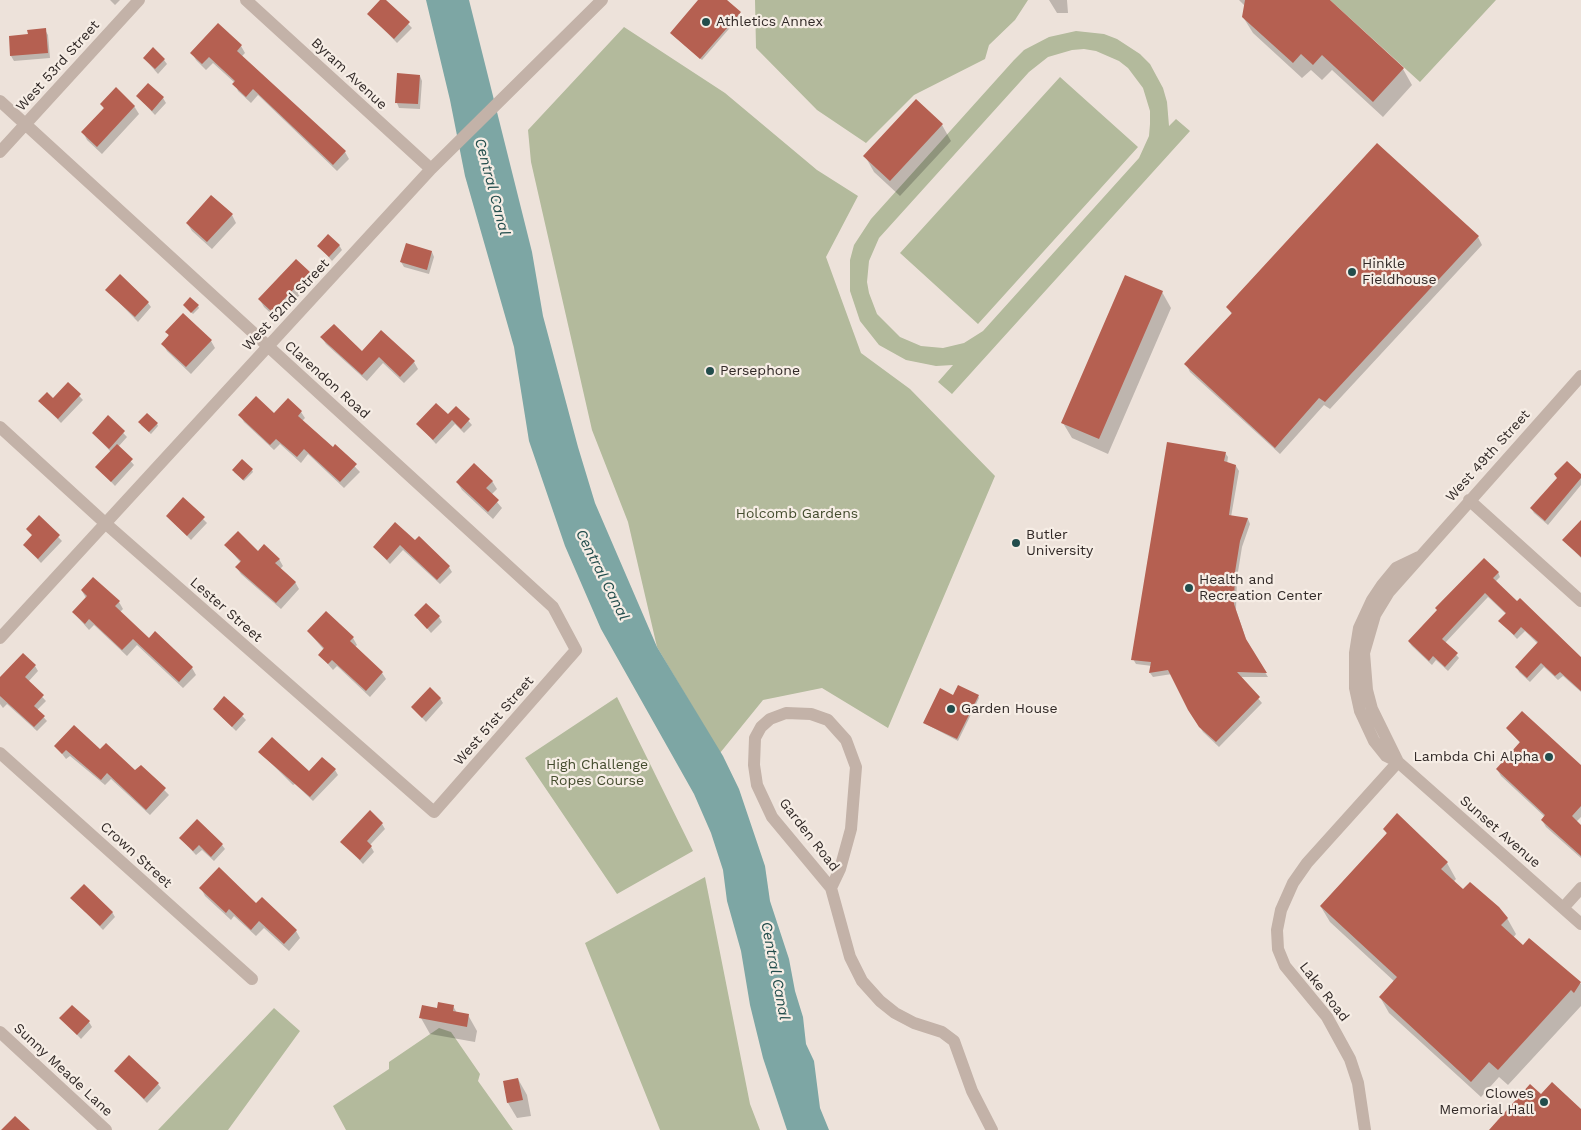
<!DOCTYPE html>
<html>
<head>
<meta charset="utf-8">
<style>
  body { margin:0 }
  canvas { display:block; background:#ede2da }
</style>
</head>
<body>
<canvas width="1581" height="1130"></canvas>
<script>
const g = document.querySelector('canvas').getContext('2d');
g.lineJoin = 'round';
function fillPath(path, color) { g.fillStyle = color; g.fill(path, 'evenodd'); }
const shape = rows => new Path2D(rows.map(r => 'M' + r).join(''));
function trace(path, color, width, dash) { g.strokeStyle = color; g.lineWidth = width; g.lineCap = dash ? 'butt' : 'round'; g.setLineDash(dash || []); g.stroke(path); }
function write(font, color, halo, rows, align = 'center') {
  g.font = font + ' "Work Sans",sans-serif'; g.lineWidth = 4.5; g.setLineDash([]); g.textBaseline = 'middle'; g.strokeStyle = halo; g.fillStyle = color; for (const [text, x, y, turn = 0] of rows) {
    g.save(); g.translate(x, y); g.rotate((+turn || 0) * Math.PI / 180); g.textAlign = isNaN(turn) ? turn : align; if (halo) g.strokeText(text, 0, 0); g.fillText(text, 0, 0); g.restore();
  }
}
const green = shape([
  [755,0,1028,0,1015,20,989,45,985,59,914,95,866,143,817,110,756,48],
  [1330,0,1496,0,1420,82],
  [624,27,725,93,817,170,858,196,826,257,861,353,910,389,995,476,888,728,822,688,763,700,720,753,657,647,628,522,592,430,531,162,528,130],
  [1076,31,1104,34,1117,39,1140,54,1150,64,1163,88,1167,102,1169,126,1176,119,1190,131,952,394,938,382,953,365,936,366,906,360,879,345,860,321,850,291,850,260,854,245,871,219,1014,60,1024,50,1049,37],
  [1084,49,1096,51,1119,61,1128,68,1143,88,1150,111,1150,124,1149,136,1139,158,983,331,964,343,943,348,921,346,900,337,877,314,869,293,867,282,869,261,879,238,1029,72,1048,57,1072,50],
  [1060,77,1138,147,978,324,900,253],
  [617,697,693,851,617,894,525,758],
  [705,877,750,1104,760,1130,660,1130,585,943],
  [274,1008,300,1031,228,1130,158,1130],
  [439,1028,451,1032,480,1074,478,1081,513,1130,346,1130,333,1106,389,1069,389,1062]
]);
const water = shape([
  [426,0,469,0,532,252,543,316,578,447,595,503,657,647,723,756,739,789,765,866,770,901,789,959,795,991,803,1017,806,1044,814,1061,820,1108,829,1130,787,1130,763,1058,750,1005,741,951,727,901,723,870,711,833,694,794,601,629,565,546,529,441,514,347,465,176,450,100]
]);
const shadow = shape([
  [110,0,120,0,115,5],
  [382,0,385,0,412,28,397,43,369,14],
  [700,0,725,0,741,15,702,60,673,35],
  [1049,0,1067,0,1068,13,1057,13],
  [1239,0,1328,0,1403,69,1412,85,1383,117,1332,70,1322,80,1311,70,1302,78,1253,33,1243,17,1245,6],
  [218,25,241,46,245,53,242,56,345,152,349,159,337,171,258,95,251,103,238,91,235,83,213,63,206,70,196,60,192,53],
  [45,30,48,35,50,58,14,61,11,56,10,37,29,35],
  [144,58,164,60,167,64,158,74],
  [420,76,422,81,420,109,399,108,397,103],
  [137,96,163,98,166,103,155,115],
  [102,104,134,106,139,114,102,154,87,140,83,132,104,109],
  [942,125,951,141,900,196,874,172,865,156],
  [232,215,236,223,212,249,192,231,187,223],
  [1478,237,1482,245,1330,409,1324,405,1280,454,1190,372,1186,364,1232,315,1228,307],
  [339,245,342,250,332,261,319,246],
  [432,252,434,257,429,274,404,267,401,262],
  [309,273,313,281,277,319,264,307,260,300],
  [107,290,148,303,151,307,138,322],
  [1162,292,1171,308,1108,454,1072,438,1063,423],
  [198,306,199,308,193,314,186,307],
  [167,332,211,341,215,348,191,374,167,351,163,344,169,337],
  [322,338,362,353,414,362,418,369,404,383,383,363,367,381,326,344],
  [68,384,83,400,61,423,40,401,53,400],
  [456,407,472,425,464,433,455,424,436,444,418,424,448,416],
  [301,412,305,418,302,421,333,449,335,446,360,472,344,488,308,454,301,463,280,444,274,450,244,422,240,415],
  [108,417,127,437,118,447,134,465,115,486,97,467,111,452,93,433],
  [157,424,158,426,151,434,141,425],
  [1225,453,1228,457,1227,464,1236,466,1239,471,1231,517,1248,519,1250,524,1242,547,1237,578,1236,610,1248,645,1268,677,1240,677,1262,703,1219,747,1203,732,1192,715,1172,674,1153,677,1150,673,1152,666,1136,664,1133,659],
  [252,470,253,472,244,481,234,472],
  [1581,475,1581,485,1548,525,1534,513,1531,508],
  [492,481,497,489,491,495,502,508,493,519,462,490,457,482],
  [183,499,207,523,191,540,167,516],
  [39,517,62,541,41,563,24,545,33,536,28,529],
  [1581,522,1581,558,1564,540],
  [415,542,449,567,452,572,440,584,403,550,390,564,374,547],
  [226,545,279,559,283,566,280,569,295,582,299,589,281,609,241,574,237,568,241,563],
  [1498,572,1500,577,1495,582,1581,658,1581,692,1563,676,1558,680,1544,667,1530,682,1519,672,1517,667,1538,644,1525,631,1517,639,1500,621,1506,614,1488,597,1445,643,1459,658,1448,671,1436,660,1432,665,1412,646,1409,642],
  [82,591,119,602,123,609,120,612,149,639,192,668,196,675,183,688,137,645,127,656,94,625,89,630,73,612,86,598],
  [326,613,353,638,357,645,355,647,382,673,386,679,370,697,337,666,333,670,320,655,324,650,308,631],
  [416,615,439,617,442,622,431,633],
  [35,666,38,671,28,682,46,701,37,710,47,721,37,731,7,704,3,708,0,704,0,679],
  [978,696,979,698,958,741,924,723],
  [224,697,246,720,236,731,214,709],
  [440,698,443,703,426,722,412,707],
  [1507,728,1581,769,1581,817,1576,822,1581,827,1581,858,1546,827,1542,820,1545,817,1501,776,1497,769,1521,744],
  [56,746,100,751,136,772,141,766,169,795,150,815,111,779,105,785,70,756,66,759],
  [260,752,309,773,335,770,338,775,313,801,295,784,293,785],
  [382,824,385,829,370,845,374,852,363,864,342,842],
  [1384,829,1447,863,1456,879,1453,882,1463,891,1507,918,1516,934,1513,938,1523,947,1530,939,1581,984,1581,1006,1508,1085,1499,1077,1481,1097,1389,1013,1380,997,1395,982,1330,922,1321,907,1387,834],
  [180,838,222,845,225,849,214,861,202,850,196,855],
  [201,888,256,904,296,931,300,938,289,951,264,928,256,936,234,916,231,920,205,896],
  [72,898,112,912,115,917,103,930],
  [453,1006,457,1013,468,1015,477,1031,475,1042,430,1034,421,1018,438,1010],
  [61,1018,89,1022,92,1027,81,1039],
  [116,1071,158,1084,161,1088,147,1103],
  [518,1079,527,1095,531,1116,517,1118,508,1103]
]);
const building = shape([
  [380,0,386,0,410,22,394,39,367,14],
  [698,0,727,0,741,12,700,59,670,33],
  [1245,0,1330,0,1404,68,1373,102,1322,55,1313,65,1301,54,1293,63,1242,17],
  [218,23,242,45,237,51,346,151,333,165,253,89,246,97,232,84,235,81,209,57,202,64,190,53],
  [46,28,48,53,10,56,9,36,28,34,27,30],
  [153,47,165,59,155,69,143,58],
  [397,73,420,75,418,104,395,103],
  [148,83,164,97,152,111,136,96],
  [116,87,135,106,97,147,81,132,104,108,100,104],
  [916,99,943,124,890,181,863,156],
  [1377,143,1479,236,1325,402,1319,398,1275,448,1184,364,1232,313,1226,307],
  [211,195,233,214,207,242,186,223],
  [328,234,340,245,329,257,317,246],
  [406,243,432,251,427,270,400,262],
  [296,259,310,272,272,312,258,299],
  [120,274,149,302,135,317,105,290],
  [1125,275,1163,291,1099,439,1061,423],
  [190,297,199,305,191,313,183,305],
  [183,313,212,340,186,367,161,344,169,335,165,332],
  [334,324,362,351,381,330,415,361,400,377,379,357,362,375,320,337],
  [68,382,81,394,58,419,38,401,47,392,53,398],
  [256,396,274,413,288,398,302,411,298,416,333,447,335,444,357,464,340,482,304,449,297,457,276,439,270,445,238,415],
  [436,403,448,414,456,406,470,419,461,429,452,420,433,440,416,424],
  [147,413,158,423,149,432,138,422],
  [108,415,125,431,109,449,92,433],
  [1167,442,1226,452,1224,461,1236,465,1229,515,1248,518,1240,541,1235,572,1234,604,1246,639,1267,673,1237,672,1260,697,1216,742,1199,727,1188,710,1168,670,1149,673,1151,662,1131,660],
  [117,444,133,459,111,482,95,467],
  [242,459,253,469,243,480,232,470],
  [1567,461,1581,474,1581,478,1545,521,1530,508,1557,478,1554,474],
  [474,463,493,481,486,488,499,500,488,512,456,482],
  [183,497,205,517,187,536,166,516],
  [39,515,60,535,38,559,23,545,32,535,26,529],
  [1581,520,1581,557,1562,540],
  [395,522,415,540,419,536,450,566,437,580,400,545,387,560,373,547],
  [238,531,258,551,264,544,280,559,275,563,296,582,276,603,235,567,241,561,224,545],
  [1484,558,1499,572,1493,578,1517,601,1520,598,1581,657,1581,691,1560,672,1555,676,1541,663,1527,678,1515,667,1538,642,1521,627,1514,635,1498,621,1506,613,1485,593,1442,639,1458,653,1445,667,1433,656,1429,661,1408,641,1437,610,1435,608],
  [93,577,120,601,115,606,149,638,155,631,193,667,179,682,133,639,122,650,89,619,85,624,72,612,87,596,81,590],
  [426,603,440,616,427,629,414,615],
  [326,611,354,637,350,641,383,672,366,691,332,660,328,664,318,655,324,648,307,631],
  [23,653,36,665,25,677,44,695,34,706,45,716,34,727,0,696,0,677],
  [958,685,979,695,957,739,923,723,940,688,953,695],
  [430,687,441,698,422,718,411,707],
  [224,696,244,714,232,727,213,709],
  [1522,711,1581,765,1581,806,1572,816,1581,825,1581,856,1541,820,1545,815,1496,769,1520,742,1506,728],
  [74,725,100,749,106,743,135,770,141,765,166,788,146,810,107,773,101,780,66,750,62,754,54,746],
  [272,737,309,771,322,757,336,769,310,797,258,752],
  [370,810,383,823,367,841,372,846,360,860,340,842],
  [1397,813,1448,862,1441,869,1463,889,1470,882,1499,907,1508,918,1501,925,1523,945,1529,938,1581,982,1574,993,1571,990,1498,1070,1489,1062,1471,1082,1379,997,1397,977,1320,906,1387,833,1383,829],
  [197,819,223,844,211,857,199,845,193,851,179,838],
  [219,867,256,903,262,897,297,930,284,944,259,921,251,930,229,909,226,913,199,888],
  [84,884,113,912,100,926,70,898],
  [438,1002,454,1005,453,1011,469,1014,467,1027,419,1018,422,1005,437,1008],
  [72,1005,90,1021,77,1035,59,1018],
  [129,1055,159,1083,144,1099,114,1071],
  [518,1078,523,1100,507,1103,503,1081],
  [1552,1082,1581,1109,1581,1130,1489,1130,1530,1084,1541,1094],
  [15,1116,30,1130,1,1130]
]);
const minor = shape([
  [246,0,431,169],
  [0,101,553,607,576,650,434,812,105,523,0,427],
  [0,152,139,0],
  [1469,500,1581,601],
  [1419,557,1396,568,1382,585,1372,600,1359,628,1355,653,1355,688,1360,711,1374,741,1386,756,1398,762,1581,924],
  [0,638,431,169,602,0],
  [786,713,811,714,828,720,846,740,856,767,851,829,840,869,831,888,772,817,757,785,754,765,755,738,761,727,770,719,786,713],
  [0,753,252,979],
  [1398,762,1372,709,1367,690,1364,653,1375,615,1389,592,1581,376],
  [831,888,850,957,862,981,880,1001,895,1013,914,1023,942,1032,954,1041,972,1091,992,1130],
  [1563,908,1581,888],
  [0,1032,106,1130],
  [1365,1130,1358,1083,1350,1059,1327,1017,1285,966,1278,949,1277,930,1281,910,1293,883,1307,863,1398,762]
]);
const markers = [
  [706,22,5,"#224d4c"],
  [1352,272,5,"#224d4c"],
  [710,371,5,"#224d4c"],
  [1016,543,5,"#224d4c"],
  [1189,588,5,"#224d4c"],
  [951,709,5,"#224d4c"],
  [1549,757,5,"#224d4c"],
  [1544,1102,5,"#224d4c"]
];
const poiNames = [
  ["Athletics Annex",716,22],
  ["Hinkle",1362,264],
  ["Fieldhouse",1362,280],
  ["Persephone",720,371],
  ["Butler",1026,535],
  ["University",1026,551],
  ["Health and",1199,580],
  ["Recreation Center",1199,596],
  ["Garden House",961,709],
  ["Lambda Chi Alpha",1539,757,"right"],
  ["Clowes",1534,1094,"right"],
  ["Memorial Hall",1534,1110,"right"]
];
const streetNames = [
  ["West 53rd Street",58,66,-48],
  ["Byram Avenue",349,74,43],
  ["West 52nd Street",286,305,-47],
  ["Clarendon Road",327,380,42],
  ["West 49th Street",1488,456,-48],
  ["Lester Street",226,610,41],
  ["West 51st Street",494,721,-49],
  ["Sunset Avenue",1500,832,41],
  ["Garden Road",809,835,52],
  ["Crown Street",136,855,42],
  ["Lake Road",1324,992,52],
  ["Sunny Meade Lane",63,1070,43]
];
const parkNames = [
  ["Holcomb Gardens",797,514],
  ["High Challenge",597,765],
  ["Ropes Course",597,781]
];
const waterNames = [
  ["Central Canal",492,187,75],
  ["Central Canal",602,575,63],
  ["Central Canal",775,971,79]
];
fillPath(green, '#b3ba9c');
fillPath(water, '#7da6a4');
fillPath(shadow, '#0003');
fillPath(building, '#b56051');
trace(minor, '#c3b2a8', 12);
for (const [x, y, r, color] of markers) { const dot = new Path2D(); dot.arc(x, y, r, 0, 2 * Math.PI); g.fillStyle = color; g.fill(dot); trace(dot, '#f6ede5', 2); }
write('14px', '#312927', '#f6ede5', poiNames, 'left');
write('14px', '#312927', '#f6ede5', streetNames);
write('14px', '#444c2e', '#f6ede5', parkNames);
write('italic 15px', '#224d4c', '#f6ede5', waterNames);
</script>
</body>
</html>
